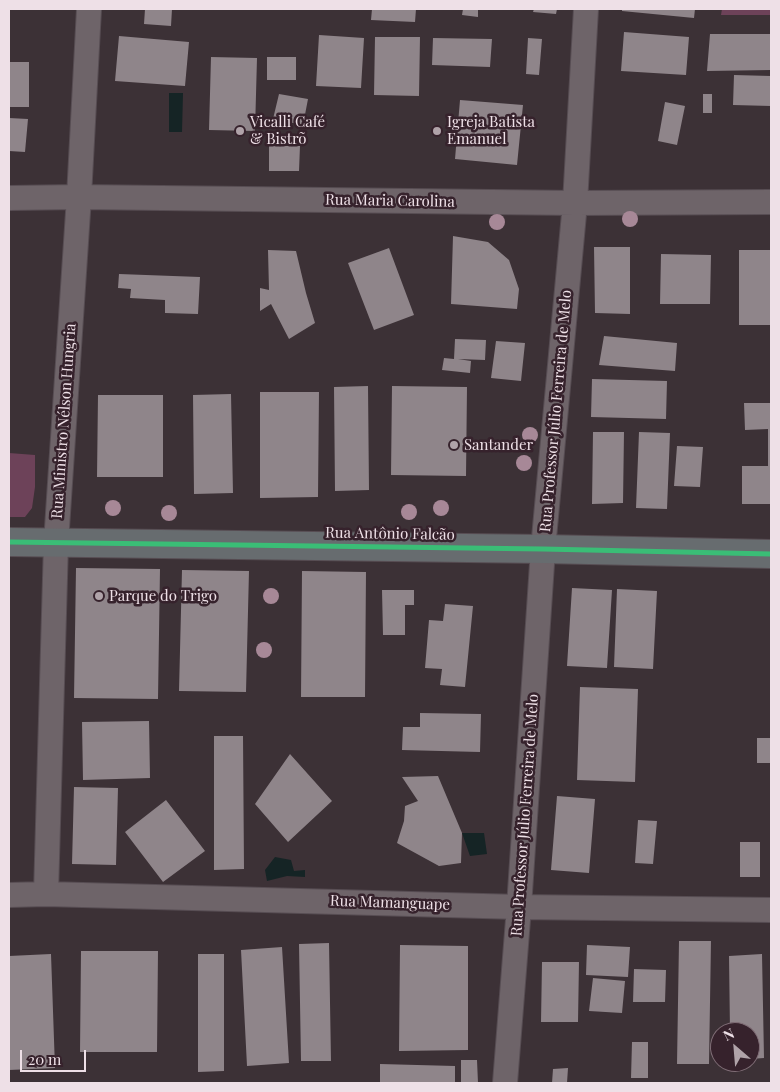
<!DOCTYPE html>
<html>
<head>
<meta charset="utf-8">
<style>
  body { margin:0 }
  #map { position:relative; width:780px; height:1092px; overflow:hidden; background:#3c3136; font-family:"Playfair Display",serif }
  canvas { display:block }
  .frame { position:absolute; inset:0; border:10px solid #eee0e7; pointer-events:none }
  .north { position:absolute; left:710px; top:1022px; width:50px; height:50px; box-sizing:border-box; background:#36222c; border:1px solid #806e77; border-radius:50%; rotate:333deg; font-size:14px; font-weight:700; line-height:20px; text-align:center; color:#eee0e7 }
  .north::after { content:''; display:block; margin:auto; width:18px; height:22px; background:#b0a3a9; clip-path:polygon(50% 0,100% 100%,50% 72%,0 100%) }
  .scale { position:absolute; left:20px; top:1050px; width:66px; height:22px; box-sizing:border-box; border:2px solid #eee0e7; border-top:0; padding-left:6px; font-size:15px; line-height:18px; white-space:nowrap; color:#eee0e7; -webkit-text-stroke:4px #36222c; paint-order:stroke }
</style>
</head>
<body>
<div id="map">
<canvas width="780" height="1092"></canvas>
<div class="frame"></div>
<div class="north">N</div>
<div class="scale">20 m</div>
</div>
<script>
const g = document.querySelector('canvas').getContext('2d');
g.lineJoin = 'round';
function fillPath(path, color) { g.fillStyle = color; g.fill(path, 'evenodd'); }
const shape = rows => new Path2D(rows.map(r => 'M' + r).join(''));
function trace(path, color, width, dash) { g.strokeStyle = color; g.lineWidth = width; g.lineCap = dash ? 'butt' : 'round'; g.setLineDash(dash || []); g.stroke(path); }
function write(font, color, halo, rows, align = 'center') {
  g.font = font + ' "Playfair Display",serif'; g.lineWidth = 5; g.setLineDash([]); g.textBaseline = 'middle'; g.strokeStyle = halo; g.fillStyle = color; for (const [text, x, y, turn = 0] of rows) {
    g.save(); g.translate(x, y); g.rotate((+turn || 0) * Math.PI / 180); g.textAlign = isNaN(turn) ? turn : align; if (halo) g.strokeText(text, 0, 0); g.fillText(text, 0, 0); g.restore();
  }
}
const green = shape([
  [722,9,771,9,771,15,721,15],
  [9,453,35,455,35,487,32,508,25,517,9,517]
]);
const water = shape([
  [169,93,183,93,182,132,169,132],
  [462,833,484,833,487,854,470,856],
  [275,857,291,860,294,871,305,870,305,877,287,876,267,881,265,870]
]);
const building = shape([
  [145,9,172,9,171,26,144,24],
  [372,9,416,9,415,22,371,20],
  [463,9,478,9,478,17,462,15],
  [534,9,557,9,556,14,533,12],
  [622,9,695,9,694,18,622,11],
  [624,32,689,37,686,75,621,71],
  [710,34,771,34,771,70,707,71],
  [319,35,364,38,361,88,316,86],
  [119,36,189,42,185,86,115,81],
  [375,37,420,37,419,96,374,95],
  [433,38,492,39,490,67,432,65],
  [528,38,542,39,539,75,526,74],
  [211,57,257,58,255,131,209,130],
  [267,57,296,57,296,80,267,80],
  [9,62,29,62,29,107,9,107],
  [734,75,771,76,771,106,733,105],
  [279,94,308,99,303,125,273,119],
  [703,94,712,94,712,113,703,113],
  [460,100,523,105,517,165,455,159],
  [665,102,685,106,677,145,658,141],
  [9,118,28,119,25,152,9,151],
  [269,146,300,146,299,171,269,171],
  [453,236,488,242,509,260,519,289,517,309,451,304],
  [594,247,630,247,630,314,595,313],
  [389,248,414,315,374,330,348,263],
  [268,250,296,251,306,293,315,323,289,339,271,304,260,311,260,288,269,290],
  [739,250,771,250,771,325,739,325],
  [661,254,711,255,710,304,660,304],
  [119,274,200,277,198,314,165,313,165,300,130,298,131,289,118,288],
  [604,336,677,343,675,371,599,365],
  [455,339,486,340,485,360,458,359,471,361,470,373,442,370,444,358,454,359],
  [496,341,525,343,521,381,491,378],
  [592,379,667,381,666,419,591,417],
  [368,386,369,490,335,491,334,387],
  [392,386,467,387,466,476,391,475],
  [260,392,319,392,318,497,260,498],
  [231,394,233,493,194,494,193,395],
  [98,395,163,395,163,477,97,477],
  [744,403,771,403,771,504,742,504,742,466,768,466,768,429,745,430],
  [593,432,624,432,623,503,592,504],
  [639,432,670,433,667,509,636,508],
  [677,446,703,447,700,487,674,486],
  [76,568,160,569,158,699,74,698],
  [182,570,249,571,246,692,179,691],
  [302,571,366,572,365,697,301,697],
  [572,588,612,590,607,668,567,666],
  [617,589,657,591,653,669,614,667],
  [382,590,414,590,414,605,405,605,405,635,383,635],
  [445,604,473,606,465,687,440,685,442,669,425,668,429,620,443,621],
  [580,687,638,689,635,782,577,780],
  [420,713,481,714,480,752,402,750,403,727,420,727],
  [149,721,150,778,83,780,82,722],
  [214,736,243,736,244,869,214,870],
  [757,738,771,738,771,763,757,763],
  [290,754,332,801,288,842,255,804],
  [438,776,462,833,461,863,439,866,397,843,404,821,405,806,418,801,402,777],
  [74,787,118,788,116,865,72,864],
  [557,796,595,799,589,873,551,870],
  [166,800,205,851,163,882,125,832],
  [638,820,657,821,653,864,635,863],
  [740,842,760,842,760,877,740,877],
  [679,941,711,941,709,1064,677,1064],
  [329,943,331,1061,301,1061,299,944],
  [400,945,468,946,468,1050,399,1051],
  [587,945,630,947,628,977,586,975],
  [282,947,289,1063,247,1066,241,950],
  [81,951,158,951,157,1052,80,1052],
  [51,954,55,1068,9,1070,9,956],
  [198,954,224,954,224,1071,198,1072],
  [762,954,764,1058,750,1059,750,1032,730,1032,729,956],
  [542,962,579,962,578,1022,541,1022],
  [634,969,666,970,665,1002,633,1002],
  [593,978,625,981,622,1013,589,1011],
  [632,1042,648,1042,648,1078,631,1078],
  [461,1060,477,1060,478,1083,461,1083],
  [380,1064,455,1066,455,1083,380,1083],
  [568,1068,567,1083,552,1083,553,1069]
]);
const minor = shape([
  [9,198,79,197,575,203,771,202],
  [46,894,56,543,79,197,89,9],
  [9,895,46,894,519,907,771,910],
  [505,1083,519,907,543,549,575,203,586,9]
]);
const major = shape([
  [9,542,543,549,771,554]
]);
const cycleway = shape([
  [9,542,543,549,771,554]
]);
const trees = [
  [630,219],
  [497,222],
  [530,435],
  [524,463],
  [113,508],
  [441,508],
  [409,512],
  [169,513],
  [271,596],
  [264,650]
];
const markers = [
  [240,131,5,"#b0a3a9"],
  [437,131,5,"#b0a3a9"],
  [454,445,5,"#b0a3a9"],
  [99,596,5,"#b0a3a9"]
];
const poiNames = [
  ["Vicalli Café",250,122],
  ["& Bistrõ",250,139],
  ["Igreja Batista",447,122],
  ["Emanuel",447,139],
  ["Santander",464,445],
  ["Parque do Trigo",109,596]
];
const streetNames = [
  ["Rua Maria Carolina",390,201,1],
  ["Rua Professor Júlio Ferreira de Melo",556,411,-85],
  ["Rua Ministro Nélson Hungria",64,421,-86],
  ["Rua Antônio Falcão",390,534,1],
  ["Rua Professor Júlio Ferreira de Melo",525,815,-86],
  ["Rua Mamanguape",390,903,2]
];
fillPath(green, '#6d4259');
fillPath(water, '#152425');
fillPath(building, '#8f858a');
trace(minor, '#574d53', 26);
trace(major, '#574d53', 30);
trace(minor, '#6e6469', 24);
trace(major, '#676c6f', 28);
trace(cycleway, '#3abd76', 5);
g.fillStyle = '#a78897';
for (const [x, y] of trees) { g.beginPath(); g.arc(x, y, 8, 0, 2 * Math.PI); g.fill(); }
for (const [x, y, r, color] of markers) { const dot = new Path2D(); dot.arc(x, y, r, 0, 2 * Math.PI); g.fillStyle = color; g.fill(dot); trace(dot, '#36222c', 2); }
write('15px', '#eee0e7', '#36222c', poiNames, 'left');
write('15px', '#eee0e7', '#36222c', streetNames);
</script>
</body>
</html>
